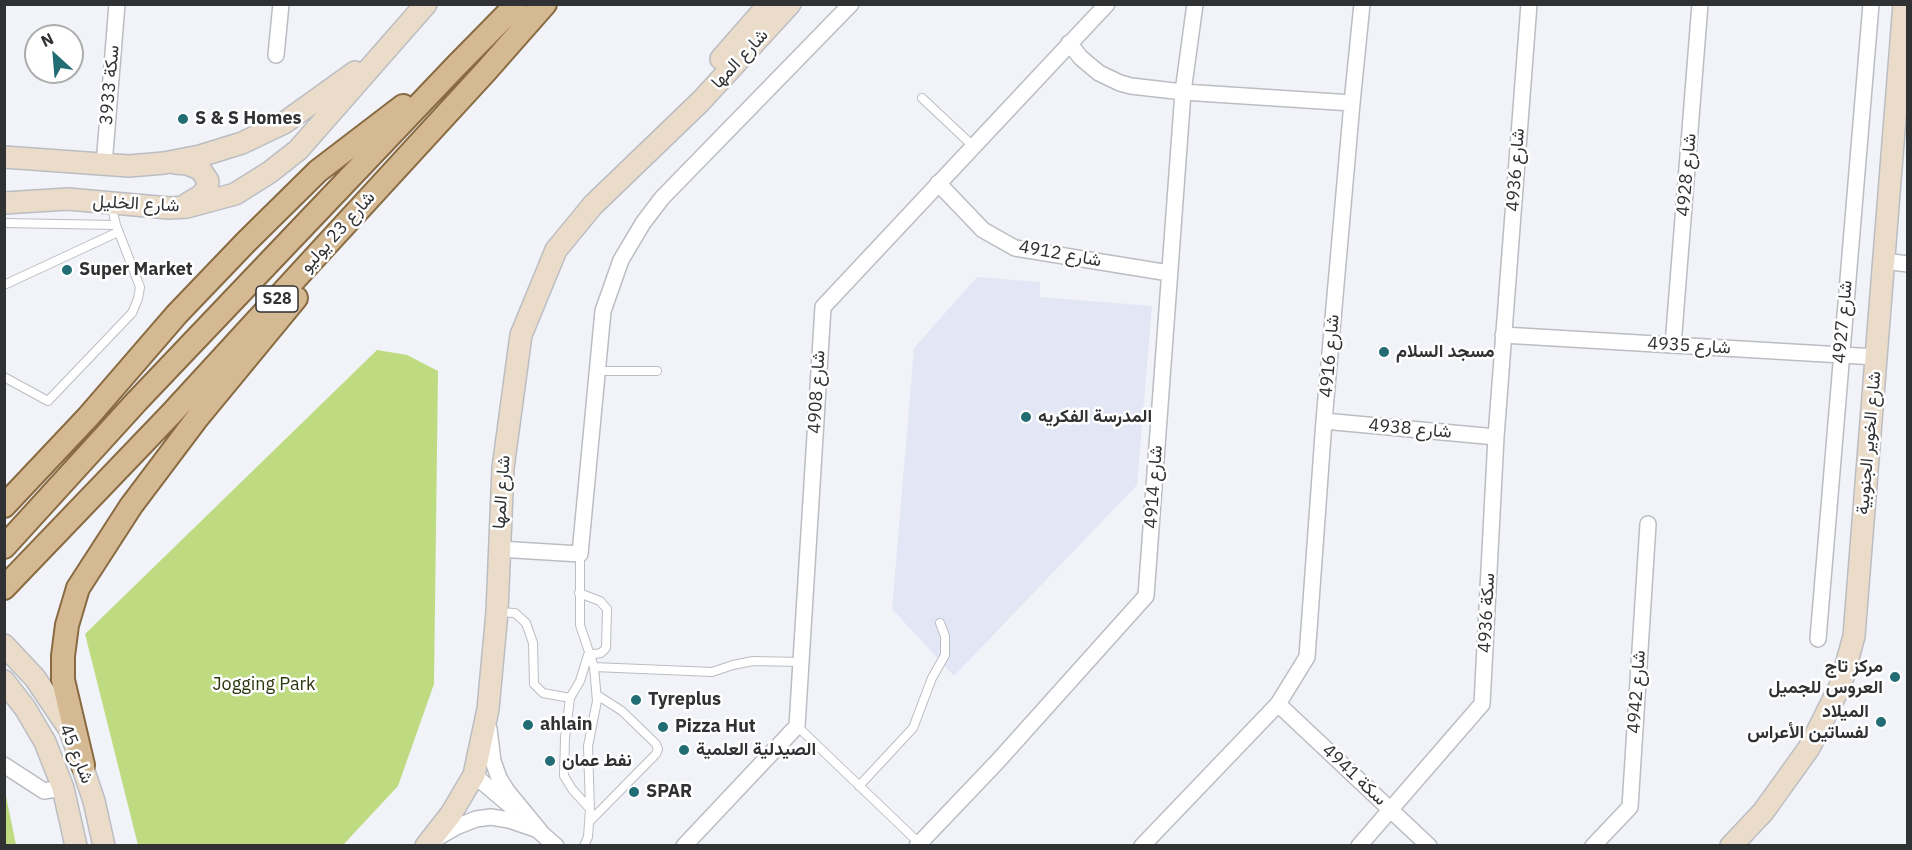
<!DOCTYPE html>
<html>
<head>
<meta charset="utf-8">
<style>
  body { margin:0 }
  #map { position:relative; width:1912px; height:850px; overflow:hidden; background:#f1f3f9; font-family:"IBM Plex Sans",sans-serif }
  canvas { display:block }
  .frame { position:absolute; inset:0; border:6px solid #303133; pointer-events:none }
  .north { position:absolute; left:24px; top:24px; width:60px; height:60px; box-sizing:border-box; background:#fff; border:2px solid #acadad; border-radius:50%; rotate:334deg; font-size:16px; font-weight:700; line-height:24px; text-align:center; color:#303133 }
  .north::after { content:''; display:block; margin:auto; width:21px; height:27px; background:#226d74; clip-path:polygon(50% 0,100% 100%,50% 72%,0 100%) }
</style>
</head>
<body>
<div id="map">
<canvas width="1912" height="850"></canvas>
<div class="frame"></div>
<div class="north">N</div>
</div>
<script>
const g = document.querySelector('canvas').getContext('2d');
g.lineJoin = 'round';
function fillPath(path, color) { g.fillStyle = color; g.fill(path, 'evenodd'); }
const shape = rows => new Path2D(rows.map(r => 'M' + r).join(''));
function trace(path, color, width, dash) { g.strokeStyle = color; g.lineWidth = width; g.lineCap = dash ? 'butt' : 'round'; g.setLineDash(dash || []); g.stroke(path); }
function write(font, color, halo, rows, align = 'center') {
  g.font = font + ' "IBM Plex Sans",Vazirmatn,sans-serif'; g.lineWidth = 5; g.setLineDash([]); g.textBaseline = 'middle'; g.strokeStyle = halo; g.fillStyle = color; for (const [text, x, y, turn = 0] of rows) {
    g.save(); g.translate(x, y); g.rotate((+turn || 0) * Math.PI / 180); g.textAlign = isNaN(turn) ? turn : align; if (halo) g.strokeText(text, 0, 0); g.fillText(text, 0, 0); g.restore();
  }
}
const built = shape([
  [977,277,1040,282,1040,297,1152,306,1137,485,954,676,892,609,914,348]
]);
const green = shape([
  [377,350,407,355,438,371,434,684,398,786,343,845,138,845,85,634],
  [4,791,5,791,16,845,5,845]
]);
const lane = shape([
  [922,98,973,146],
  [4,223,116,225],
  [4,285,118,232],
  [598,371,657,371],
  [4,377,48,401,132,313,138,299,140,287,116,225,111,204],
  [580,554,580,625,594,667,597,701,588,746,590,809,588,837,584,846],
  [579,593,600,601,607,609,606,648,601,653,588,655,580,681,570,698,565,738,564,776,572,789,590,809],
  [499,612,515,613,526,623,533,643,534,684,543,693,570,698],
  [594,667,712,672,733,665,753,661,801,662],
  [797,726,919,843],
  [859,786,913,728,932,678,945,655,945,636,940,623],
  [589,822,656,754,658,749,656,744,622,711,597,695]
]);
const street = shape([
  [1069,43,1081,58,1099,73,1120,83,1131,86,1183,92,1352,103,1324,421,1307,657,1278,704,1142,846],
  [276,55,281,4],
  [1352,103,1362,4],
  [104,165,117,4],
  [938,183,983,230,1015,248,1169,273],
  [1884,261,1908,264],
  [1503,335,1876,357],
  [1673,345,1700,4],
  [1324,421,1496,437],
  [499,549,580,554,603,311,621,260,643,223,662,198,851,4],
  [1818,639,1871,4],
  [1278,704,1429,846],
  [489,729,493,761,499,778,507,791,540,831],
  [4,765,44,791,63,788],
  [474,775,513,808],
  [533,826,556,846],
  [437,838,456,827,476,819,491,817,509,820,538,830],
  [684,846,797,726,823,307,1107,4],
  [917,846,998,761,1146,596,1183,92,1195,4],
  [1359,846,1482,704,1496,437,1529,4],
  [1593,846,1630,807,1648,524]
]);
const secondary = shape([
  [721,59,769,4],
  [4,157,129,166,164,163,200,156,242,143,284,123,355,72],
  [175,163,187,164,200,169,208,181,207,188,202,195,187,204],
  [4,203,68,199,169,208,187,207,235,194,270,172,298,150,426,4],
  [4,645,35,678,70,730,94,801,104,846],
  [4,681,25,708,45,742,63,788,76,846],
  [426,846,451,814,474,775,488,709,497,612,503,468,521,335,556,250,593,205,701,101,790,4],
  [1731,846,1763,812,1809,748,1841,684,1854,636,1904,4]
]);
const primary = shape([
  [4,506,88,417,177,314,246,242,318,171,403,106],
  [4,547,137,401,457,65,517,4],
  [4,588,171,414,486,71,545,4],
  [83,765,63,680,63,656,67,625,78,588,131,506,198,417,296,298]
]);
const markers = [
  [183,119,6,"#226d74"],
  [67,270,6,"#226d74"],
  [1384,352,6,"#226d74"],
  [1026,417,6,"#226d74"],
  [1895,677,6,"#226d74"],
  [636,700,6,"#226d74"],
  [1881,722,6,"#226d74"],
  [528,725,6,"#226d74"],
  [663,727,6,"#226d74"],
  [684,750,6,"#226d74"],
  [550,761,6,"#226d74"],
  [634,792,6,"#226d74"]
];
const shields = [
  [277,299,42]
];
const shieldNames = [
  ["S28",277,299]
];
const streetNames = [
  ["شارع المها",740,59,-47],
  ["سكة 3933",110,85,-85],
  ["4936 شارع",1516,170,-86],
  ["4928 شارع",1687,175,-85],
  ["شارع الخليل",136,204,3],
  ["شارع 23 يوليو",338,232,-48],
  ["4912 شارع",1060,254,10],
  ["شارع 4927",1843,322,-85],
  ["4935 شارع",1689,346,3],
  ["4916 شارع",1330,356,-85],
  ["4908 شارع",817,392,-87],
  ["شارع 4938",1410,429,5],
  ["شارع الخوير الجنوبية",1869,443,-85],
  ["4914 شارع",1154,487,-86],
  ["شارع المها",502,492,-86],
  ["سكة 4936",1487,613,-87],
  ["4942 شارع",1637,692,-86],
  ["شارع 45",76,754,68],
  ["سكة 4941",1354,775,43]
];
const poiNames = [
  ["S & S Homes",195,119],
  ["Super Market",79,270],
  ["مسجد السلام",1396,352],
  ["المدرسة الفكريه",1038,417],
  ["مركز تاج",1883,667,"right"],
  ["العروس للجميل",1883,688,"right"],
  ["Tyreplus",648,700],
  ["الميلاد",1869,712,"right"],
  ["لفساتين الأعراس",1869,733,"right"],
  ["ahlain",540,725],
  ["Pizza Hut",675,727],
  ["الصيدلية العلمية",696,750],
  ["نفط عمان",562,761],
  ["SPAR",646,792]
];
const parkNames = [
  ["Jogging Park",264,685]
];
fillPath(built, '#e3e7f5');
fillPath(green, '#bedb82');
trace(lane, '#bbbdc3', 10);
trace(street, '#bbbdc3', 18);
trace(secondary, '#bbbdc3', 24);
trace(primary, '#896b42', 26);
trace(lane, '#fff', 8);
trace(street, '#fff', 15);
trace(secondary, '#eadcc9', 21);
trace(primary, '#d5b992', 22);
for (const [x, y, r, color] of markers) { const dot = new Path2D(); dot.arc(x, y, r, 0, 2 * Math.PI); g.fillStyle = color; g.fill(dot); trace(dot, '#fff', 2); }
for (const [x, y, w] of shields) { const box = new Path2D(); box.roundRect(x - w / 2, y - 13, w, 26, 4.5); g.fillStyle = '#fff'; g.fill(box); trace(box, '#303133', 1.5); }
write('bold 16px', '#303133', null, shieldNames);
write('18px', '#303133', '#fff', streetNames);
write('bold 18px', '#303133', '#fff', poiNames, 'left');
write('18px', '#2b360d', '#fff', parkNames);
</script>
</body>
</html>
